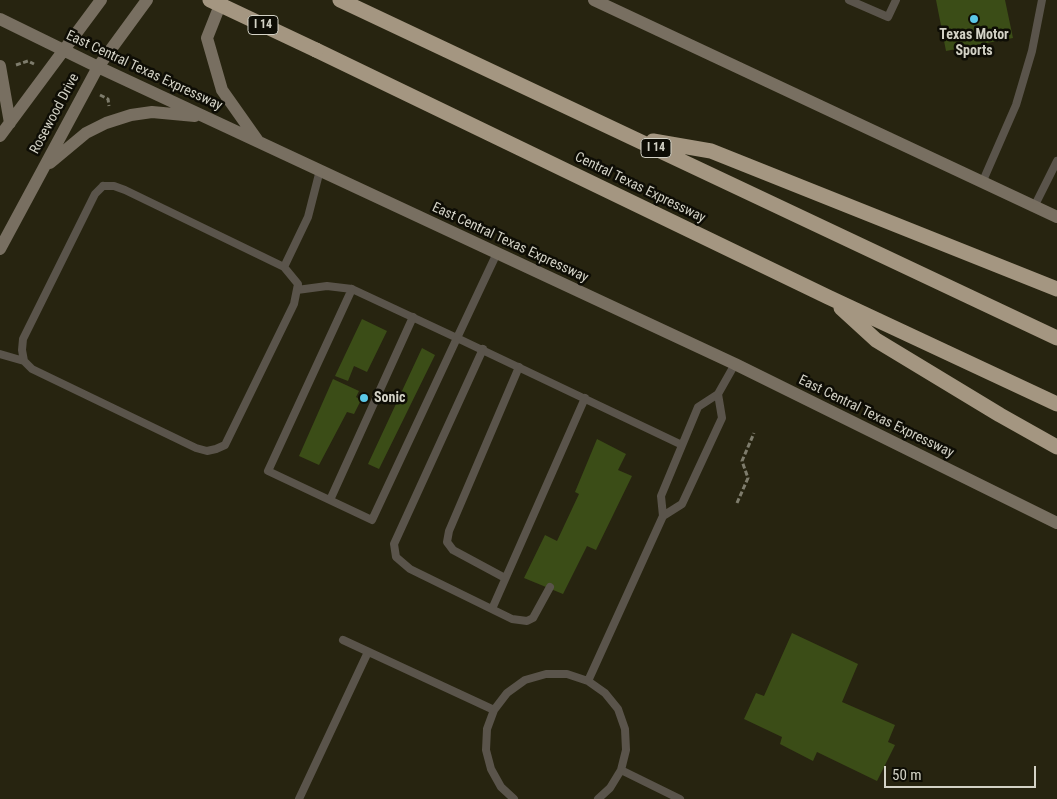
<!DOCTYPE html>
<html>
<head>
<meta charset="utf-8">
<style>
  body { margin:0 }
  #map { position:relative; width:1057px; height:799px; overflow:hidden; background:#272410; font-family:"Roboto Condensed",sans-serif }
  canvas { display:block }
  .scale { position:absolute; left:884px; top:766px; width:152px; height:22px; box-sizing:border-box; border:2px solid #d3d2c6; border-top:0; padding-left:6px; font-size:15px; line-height:18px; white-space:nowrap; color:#d3d2c6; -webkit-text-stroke:4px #0e0d05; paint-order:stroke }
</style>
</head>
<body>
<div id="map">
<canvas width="1057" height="799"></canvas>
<div class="scale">50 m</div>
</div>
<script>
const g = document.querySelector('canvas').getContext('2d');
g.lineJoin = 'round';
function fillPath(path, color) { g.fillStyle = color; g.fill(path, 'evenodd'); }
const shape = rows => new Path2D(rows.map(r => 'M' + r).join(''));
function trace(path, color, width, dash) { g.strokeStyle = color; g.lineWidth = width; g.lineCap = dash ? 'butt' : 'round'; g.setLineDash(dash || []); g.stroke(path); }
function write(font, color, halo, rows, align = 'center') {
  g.font = font + ' "Roboto Condensed",sans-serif'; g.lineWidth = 5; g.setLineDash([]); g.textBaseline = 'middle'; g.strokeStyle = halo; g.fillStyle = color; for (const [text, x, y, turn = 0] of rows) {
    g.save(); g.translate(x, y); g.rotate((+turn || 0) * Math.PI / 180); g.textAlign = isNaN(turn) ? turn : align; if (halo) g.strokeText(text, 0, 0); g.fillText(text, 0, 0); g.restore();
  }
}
const building = shape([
  [936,0,1005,0,1013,38,946,51],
  [362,319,387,331,367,372,354,366,348,381,335,376],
  [422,348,435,355,379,469,368,464],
  [333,379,359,391,356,397,361,400,354,414,347,412,319,465,299,456],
  [597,439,626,454,618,470,632,476,596,550,587,546,563,594,524,578,545,535,557,541,579,494,575,492],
  [792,633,858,664,842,702,895,725,888,742,895,745,877,781,817,752,813,761,780,744,782,737,744,719,756,693,764,696]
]);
const path = shape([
  [16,65,28,61,34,64],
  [100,95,108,99,109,106],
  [737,503,748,478,742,461,754,433]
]);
const service = shape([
  [849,0,888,17,896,0],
  [982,183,1016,105,1032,51,1042,0],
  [103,186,114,186,125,190,284,267,298,284,294,304,225,445,216,449,207,451,196,448,32,369,24,361,22,350,23,339,95,194,103,186],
  [1034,207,1057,161],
  [284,267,308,217,320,170],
  [352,289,268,471,372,520,457,338,682,445],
  [297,290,327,286,352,289,457,338,497,253],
  [483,349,394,544,396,557,410,569,512,619,527,621,533,618,550,587],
  [0,354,24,361],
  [718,394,722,418,682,504,663,516,661,496,698,407,718,394,735,364],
  [330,500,413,317],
  [505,578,453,550,447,542,449,531,519,367],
  [492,609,585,398],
  [343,640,494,710],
  [588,681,663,516],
  [621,770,680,799],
  [299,799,368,652],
  [514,799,501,787,491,769,486,750,487,729,494,710,507,693,525,680,546,674,567,674,588,681,605,693,618,709,625,729,626,750,621,770,610,788,598,799]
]);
const secondary = shape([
  [222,0,207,38,222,90,258,141],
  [594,0,1057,217],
  [0,19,98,67,735,364,1057,523],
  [0,66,10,123],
  [0,136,101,0],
  [50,163,86,133,106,123,131,115,152,112,195,116],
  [0,249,98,67,147,0]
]);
const motorway = shape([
  [340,0,1057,338],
  [316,50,828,297,1057,404],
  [653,141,711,151,1057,289],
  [841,308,876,340,1000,415,1057,447]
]);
const motorwayBridge = shape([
  [210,0,316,50]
]);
const markers = [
  [974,19,5,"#5bc8e7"],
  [364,398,5,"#5bc8e7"]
];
const shields = [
  [263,25,30],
  [656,148,30]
];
const shieldNames = [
  ["I 14",263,25],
  ["I 14",656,148]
];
const poiNames = [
  ["Texas Motor",974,35],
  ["Sports",974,51],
  ["Sonic",374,398,"left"]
];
const streetNames = [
  ["East Central Texas Expressway",144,71,25],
  ["Rosewood Drive",55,114,-62],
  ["Central Texas Expressway",640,188,26],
  ["East Central Texas Expressway",510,243,25],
  ["East Central Texas Expressway",876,417,26]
];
fillPath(building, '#3b4d17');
trace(path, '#7e7c6c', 3, [5, 2.5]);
trace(service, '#5a544b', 8);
trace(secondary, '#786f61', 12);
trace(motorway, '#a49681', 15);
trace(motorwayBridge, '#a49681', 15);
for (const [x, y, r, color] of markers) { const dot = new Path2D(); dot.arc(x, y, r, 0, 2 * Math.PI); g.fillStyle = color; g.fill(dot); trace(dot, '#0e0d05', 2); }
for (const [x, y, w] of shields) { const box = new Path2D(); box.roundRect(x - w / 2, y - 9.5, w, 19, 4); g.fillStyle = '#0e0d05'; g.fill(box); trace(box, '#d3d2c6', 1); }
write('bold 12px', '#d3d2c6', null, shieldNames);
write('bold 14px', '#d3d2c6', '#0e0d05', poiNames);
write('14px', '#d3d2c6', '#0e0d05', streetNames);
</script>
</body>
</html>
